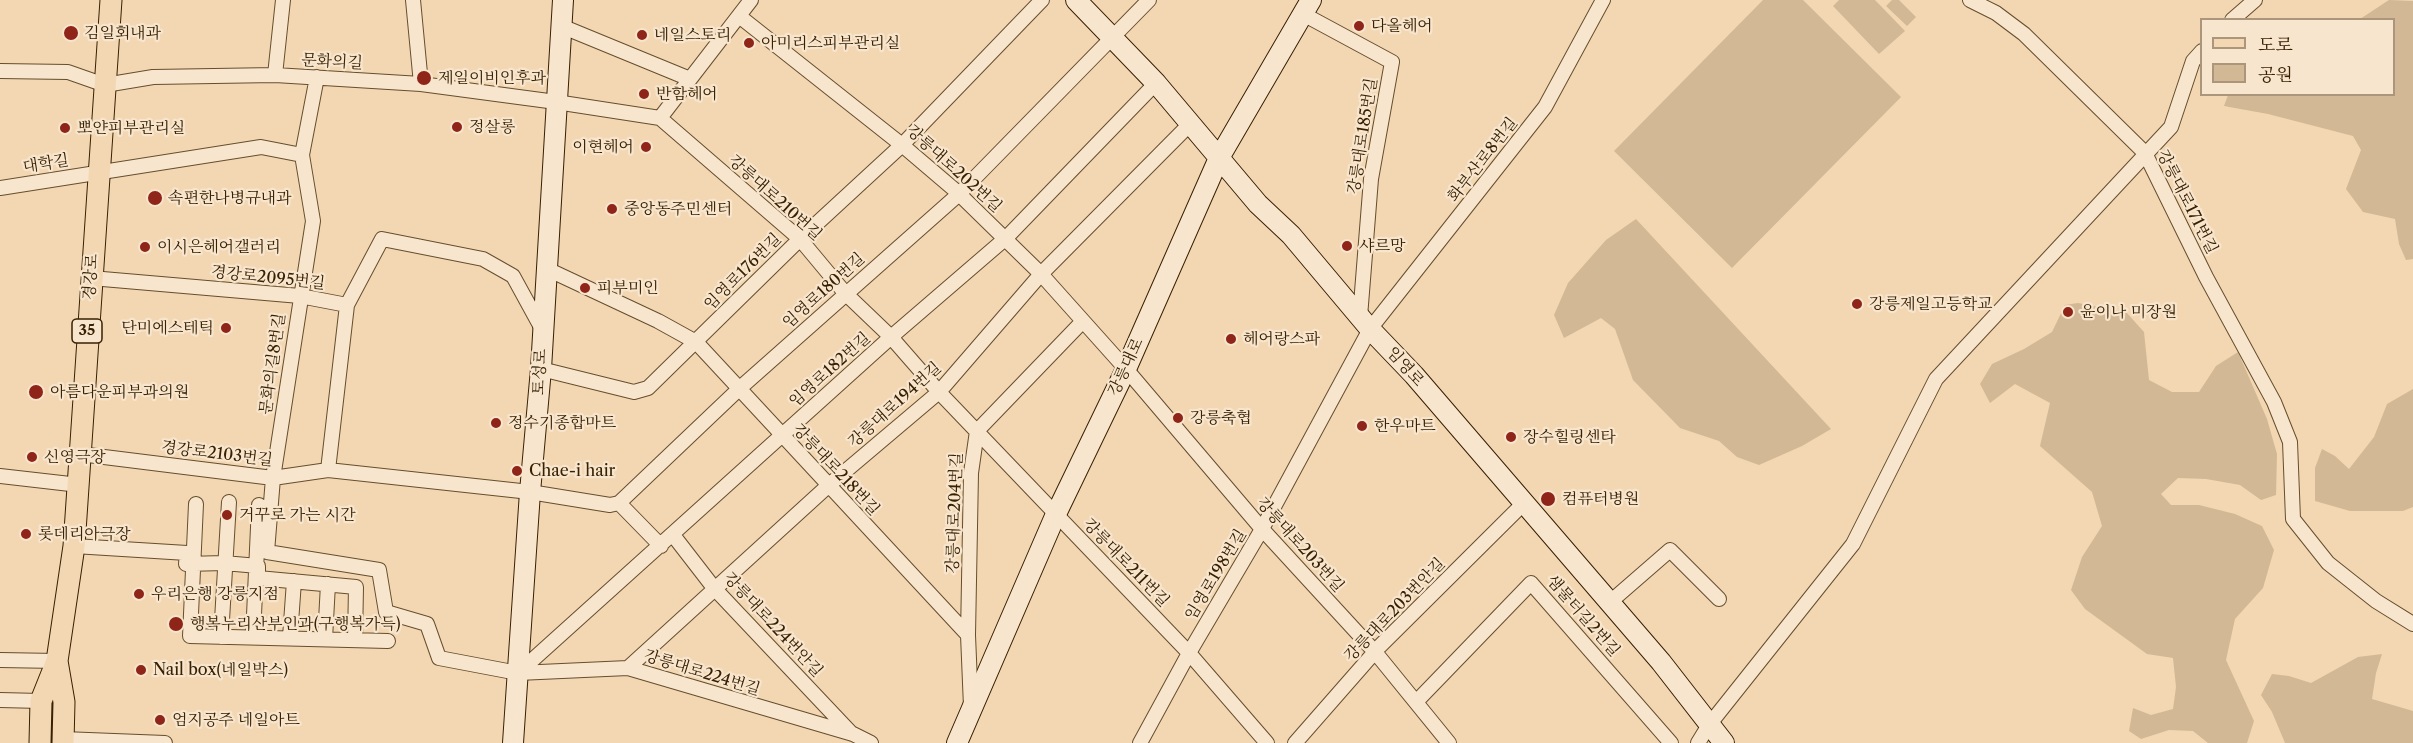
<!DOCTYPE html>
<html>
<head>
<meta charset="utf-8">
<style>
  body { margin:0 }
  #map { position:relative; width:2413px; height:743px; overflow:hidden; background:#f2d7b2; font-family:"Libre Caslon Text","Noto Serif KR",serif }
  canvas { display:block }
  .legend { position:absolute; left:2200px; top:18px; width:195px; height:78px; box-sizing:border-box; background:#f7e5cd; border:2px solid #ab967b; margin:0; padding:8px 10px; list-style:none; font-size:18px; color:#382000 }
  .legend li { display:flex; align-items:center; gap:12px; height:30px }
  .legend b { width:30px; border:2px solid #ab967b }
</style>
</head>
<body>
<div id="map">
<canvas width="2413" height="743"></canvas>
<ul class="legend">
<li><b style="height:8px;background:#f2d7b2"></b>도로</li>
<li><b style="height:16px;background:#d2b894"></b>공원</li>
</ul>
</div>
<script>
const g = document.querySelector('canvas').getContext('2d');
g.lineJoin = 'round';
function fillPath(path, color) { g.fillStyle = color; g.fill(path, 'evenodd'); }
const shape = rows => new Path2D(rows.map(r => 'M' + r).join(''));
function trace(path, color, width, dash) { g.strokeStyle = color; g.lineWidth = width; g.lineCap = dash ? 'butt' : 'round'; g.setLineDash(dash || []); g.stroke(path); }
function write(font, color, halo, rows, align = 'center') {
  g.font = font + ' "Libre Caslon Text","Noto Serif KR",serif'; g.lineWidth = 4.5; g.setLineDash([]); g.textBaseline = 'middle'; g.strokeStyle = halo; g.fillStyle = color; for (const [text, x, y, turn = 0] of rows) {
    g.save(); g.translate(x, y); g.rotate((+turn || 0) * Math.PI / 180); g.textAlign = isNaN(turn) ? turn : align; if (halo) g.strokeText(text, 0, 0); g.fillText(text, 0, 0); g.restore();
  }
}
const green = shape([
  [1763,0,1803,0,1901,97,1732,268,1614,151],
  [1839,0,1875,0,1905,31,1879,54,1833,6],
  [1892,0,1899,0,1916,17,1907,26,1886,6],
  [2389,0,2413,1,2413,259,2406,260,2399,244,2395,219,2363,212,2346,189,2361,150,2353,136,2268,114,2224,106,2228,95,2394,94,2394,20,2360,19],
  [1636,219,1831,429,1802,446,1759,465,1737,457,1719,441,1680,428,1633,380,1615,329,1601,318,1564,338,1554,315,1568,283,1606,240],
  [2078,303,2126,312,2144,332,2149,380,2172,392,2199,392,2216,366,2238,352,2267,419,2277,454,2276,495,2261,500,2240,485,2206,479,2178,478,2161,494,2171,505,2199,505,2235,514,2262,526,2274,550,2263,588,2235,619,2226,660,2254,721,2247,743,2208,743,2193,731,2169,730,2141,739,2129,731,2133,708,2151,715,2173,709,2176,687,2173,658,2147,654,2085,609,2071,590,2082,557,2102,526,2092,492,2040,446,2050,403,2015,384,1990,403,1980,384,1992,364,2024,349,2052,332,2065,305],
  [2413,389,2413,507,2403,511,2350,511,2315,501,2315,468,2322,449,2335,456,2349,469,2374,437,2387,404],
  [2382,654,2376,673,2372,699,2413,711,2413,743,2285,743,2272,712,2261,695,2272,674,2289,676,2311,683,2358,657]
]);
const street = shape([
  [413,0,421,84],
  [1970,0,1996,13,2024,34,2145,153,2206,277,2274,402,2290,442,2293,519,2328,563,2376,601,2413,624],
  [1303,14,1392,62,1371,179,1360,317],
  [739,16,902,145,956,191,1041,274,1126,369,1262,529,1375,652,1449,743],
  [2232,20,2255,0],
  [561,26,690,79],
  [0,71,68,72,105,85,153,77,275,75,421,84,556,102,660,118,800,239,845,293,891,337,939,392,1189,653,1267,743],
  [275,75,283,0],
  [317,77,302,155,313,221,273,478,267,552,379,570,386,612,427,624,439,658,518,673,628,668,853,734,871,743],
  [660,118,751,0],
  [0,188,261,147,302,155],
  [547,269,658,321,696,342,968,635],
  [91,278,300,296,347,305,328,470],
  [347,305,382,239,483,259,513,276,542,329],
  [541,369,634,392,648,388,800,239,902,145,1042,0],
  [80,454,273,478,328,470,530,492,610,505,619,503,740,388,959,194,1149,0],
  [0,476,79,485],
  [619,503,661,546],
  [196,504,190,636,388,641],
  [673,535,714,588,852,734],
  [74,546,187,553,186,564,224,563,258,566,258,578,356,587,355,640],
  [1609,603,1670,550,1719,599],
  [221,637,229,502],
  [253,637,259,505],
  [290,637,294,581],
  [325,639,328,584],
  [0,660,57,661],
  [628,668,829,485,939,392,1041,274,1191,123],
  [518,673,891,337,1006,238,1156,83],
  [0,700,41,701],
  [1416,702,1531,583,1671,743],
  [971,707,968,635,971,473,977,431,1083,321],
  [63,739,165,743],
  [1140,743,1189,653,1262,529,1370,329,1545,107,1603,0],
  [1295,743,1380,646,1523,504],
  [1698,743,1709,725,1853,544,1936,379,2171,127,2193,61,2202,51]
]);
const secondary = shape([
  [1076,0,1156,83,1258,204,1291,235,1370,329,1414,375,1661,662,1724,743],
  [513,743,530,492,541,369,563,0],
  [957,743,1056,514,1126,369,1219,158,1311,0]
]);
const primary = shape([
  [57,661,64,702,63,743],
  [40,743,41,701,57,661,74,546,111,0]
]);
const markers = [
  [1359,26,6,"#8f2418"],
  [71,33,8,"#8f2418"],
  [642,35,6,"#8f2418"],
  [749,43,6,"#8f2418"],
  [424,78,8,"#8f2418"],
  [644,94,6,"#8f2418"],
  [457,127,6,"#8f2418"],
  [65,128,6,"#8f2418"],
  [646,147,6,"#8f2418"],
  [155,198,8,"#8f2418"],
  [612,209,6,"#8f2418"],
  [1347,246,6,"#8f2418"],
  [145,247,6,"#8f2418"],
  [585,288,6,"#8f2418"],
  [1857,304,6,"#8f2418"],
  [2068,312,6,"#8f2418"],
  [226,328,6,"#8f2418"],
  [1231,339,6,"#8f2418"],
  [36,392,8,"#8f2418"],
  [1178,418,6,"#8f2418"],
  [496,423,6,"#8f2418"],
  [1362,426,6,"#8f2418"],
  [1511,437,6,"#8f2418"],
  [32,457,6,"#8f2418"],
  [517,471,6,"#8f2418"],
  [1548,499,8,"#8f2418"],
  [227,515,6,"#8f2418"],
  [26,534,6,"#8f2418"],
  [139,594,6,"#8f2418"],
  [176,624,8,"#8f2418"],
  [141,670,6,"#8f2418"],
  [160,720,6,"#8f2418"]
];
const shields = [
  [87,331,30]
];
const shieldNames = [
  ["35",87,331]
];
const poiNames = [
  ["다올헤어",1371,26],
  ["김일회내과",84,33],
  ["네일스토리",654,35],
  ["아미리스피부관리실",761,43],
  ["제일이비인후과",438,78],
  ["반함헤어",656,94],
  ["정살롱",469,127],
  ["뽀얀피부관리실",77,128],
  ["이현헤어",634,147,"right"],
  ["속편한나병규내과",168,198],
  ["중앙동주민센터",624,209],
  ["샤르망",1359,246],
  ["이시은헤어갤러리",157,247],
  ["피부미인",597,288],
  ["강릉제일고등학교",1869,304],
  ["윤이나 미장원",2080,312],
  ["단미에스테틱",214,328,"right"],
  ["헤어랑스파",1243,339],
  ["아름다운피부과의원",50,392],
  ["강릉축협",1190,418],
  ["정수기종합마트",508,423],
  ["한우마트",1374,426],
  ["장수힐링센타",1523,437],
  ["신영극장",44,457],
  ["Chae-i hair",529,471],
  ["컴퓨터병원",1562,499],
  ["거꾸로 가는 시간",239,515],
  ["롯데리아극장",38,534],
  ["우리은행 강릉지점",151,594],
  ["행복누리산부인과(구행복가득)",190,624],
  ["Nail box(네일박스)",153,670],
  ["엄지공주 네일아트",172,720]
];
const streetNames = [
  ["문화의길",332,62,3],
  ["강릉대로185번길",1363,136,-81],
  ["화부산로8번길",1483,160,-52],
  ["대학길",46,164,-9],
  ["강릉대로202번길",954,169,42],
  ["강릉대로210번길",775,198,42],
  ["강릉대로171번길",2187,202,63],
  ["임영로176번길",743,272,-45],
  ["경강로",91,277,-86],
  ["경강로2095번길",268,278,6],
  ["임영로180번길",824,291,-42],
  ["문화의길8번길",273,364,-82],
  ["강릉대로",1126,367,-65],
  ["임영로",1405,367,48],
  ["임영로182번길",830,370,-42],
  ["토성로",540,372,-87],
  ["강릉대로194번길",895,405,-42],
  ["경강로2103번길",217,454,7],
  ["강릉대로218번길",836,470,47],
  ["강릉대로204번길",955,513,-88],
  ["강릉대로203번길",1300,545,48],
  ["강릉대로211번길",1126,563,46],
  ["임영로198번길",1216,575,-59],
  ["강릉대로203번안길",1395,610,-46],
  ["샘물터길2번길",1583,616,49],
  ["강릉대로224번안길",773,625,47],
  ["강릉대로224번길",702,673,17]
];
fillPath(green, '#d2b894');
trace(street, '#664e2c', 16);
trace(secondary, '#382000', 22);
trace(primary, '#382000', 23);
trace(street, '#f7e5cd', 14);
trace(secondary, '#f7e5cd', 20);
trace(primary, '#f2d7b2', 21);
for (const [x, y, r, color] of markers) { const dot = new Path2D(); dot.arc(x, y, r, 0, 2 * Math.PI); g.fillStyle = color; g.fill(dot); trace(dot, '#f7e5cd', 2); }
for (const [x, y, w] of shields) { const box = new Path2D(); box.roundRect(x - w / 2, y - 12, w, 24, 4.5); g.fillStyle = '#f7e5cd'; g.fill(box); trace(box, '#382000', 1.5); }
write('bold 15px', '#382000', null, shieldNames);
write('16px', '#382000', '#f7e5cd', poiNames, 'left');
write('16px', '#382000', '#f7e5cd', streetNames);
</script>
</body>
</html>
